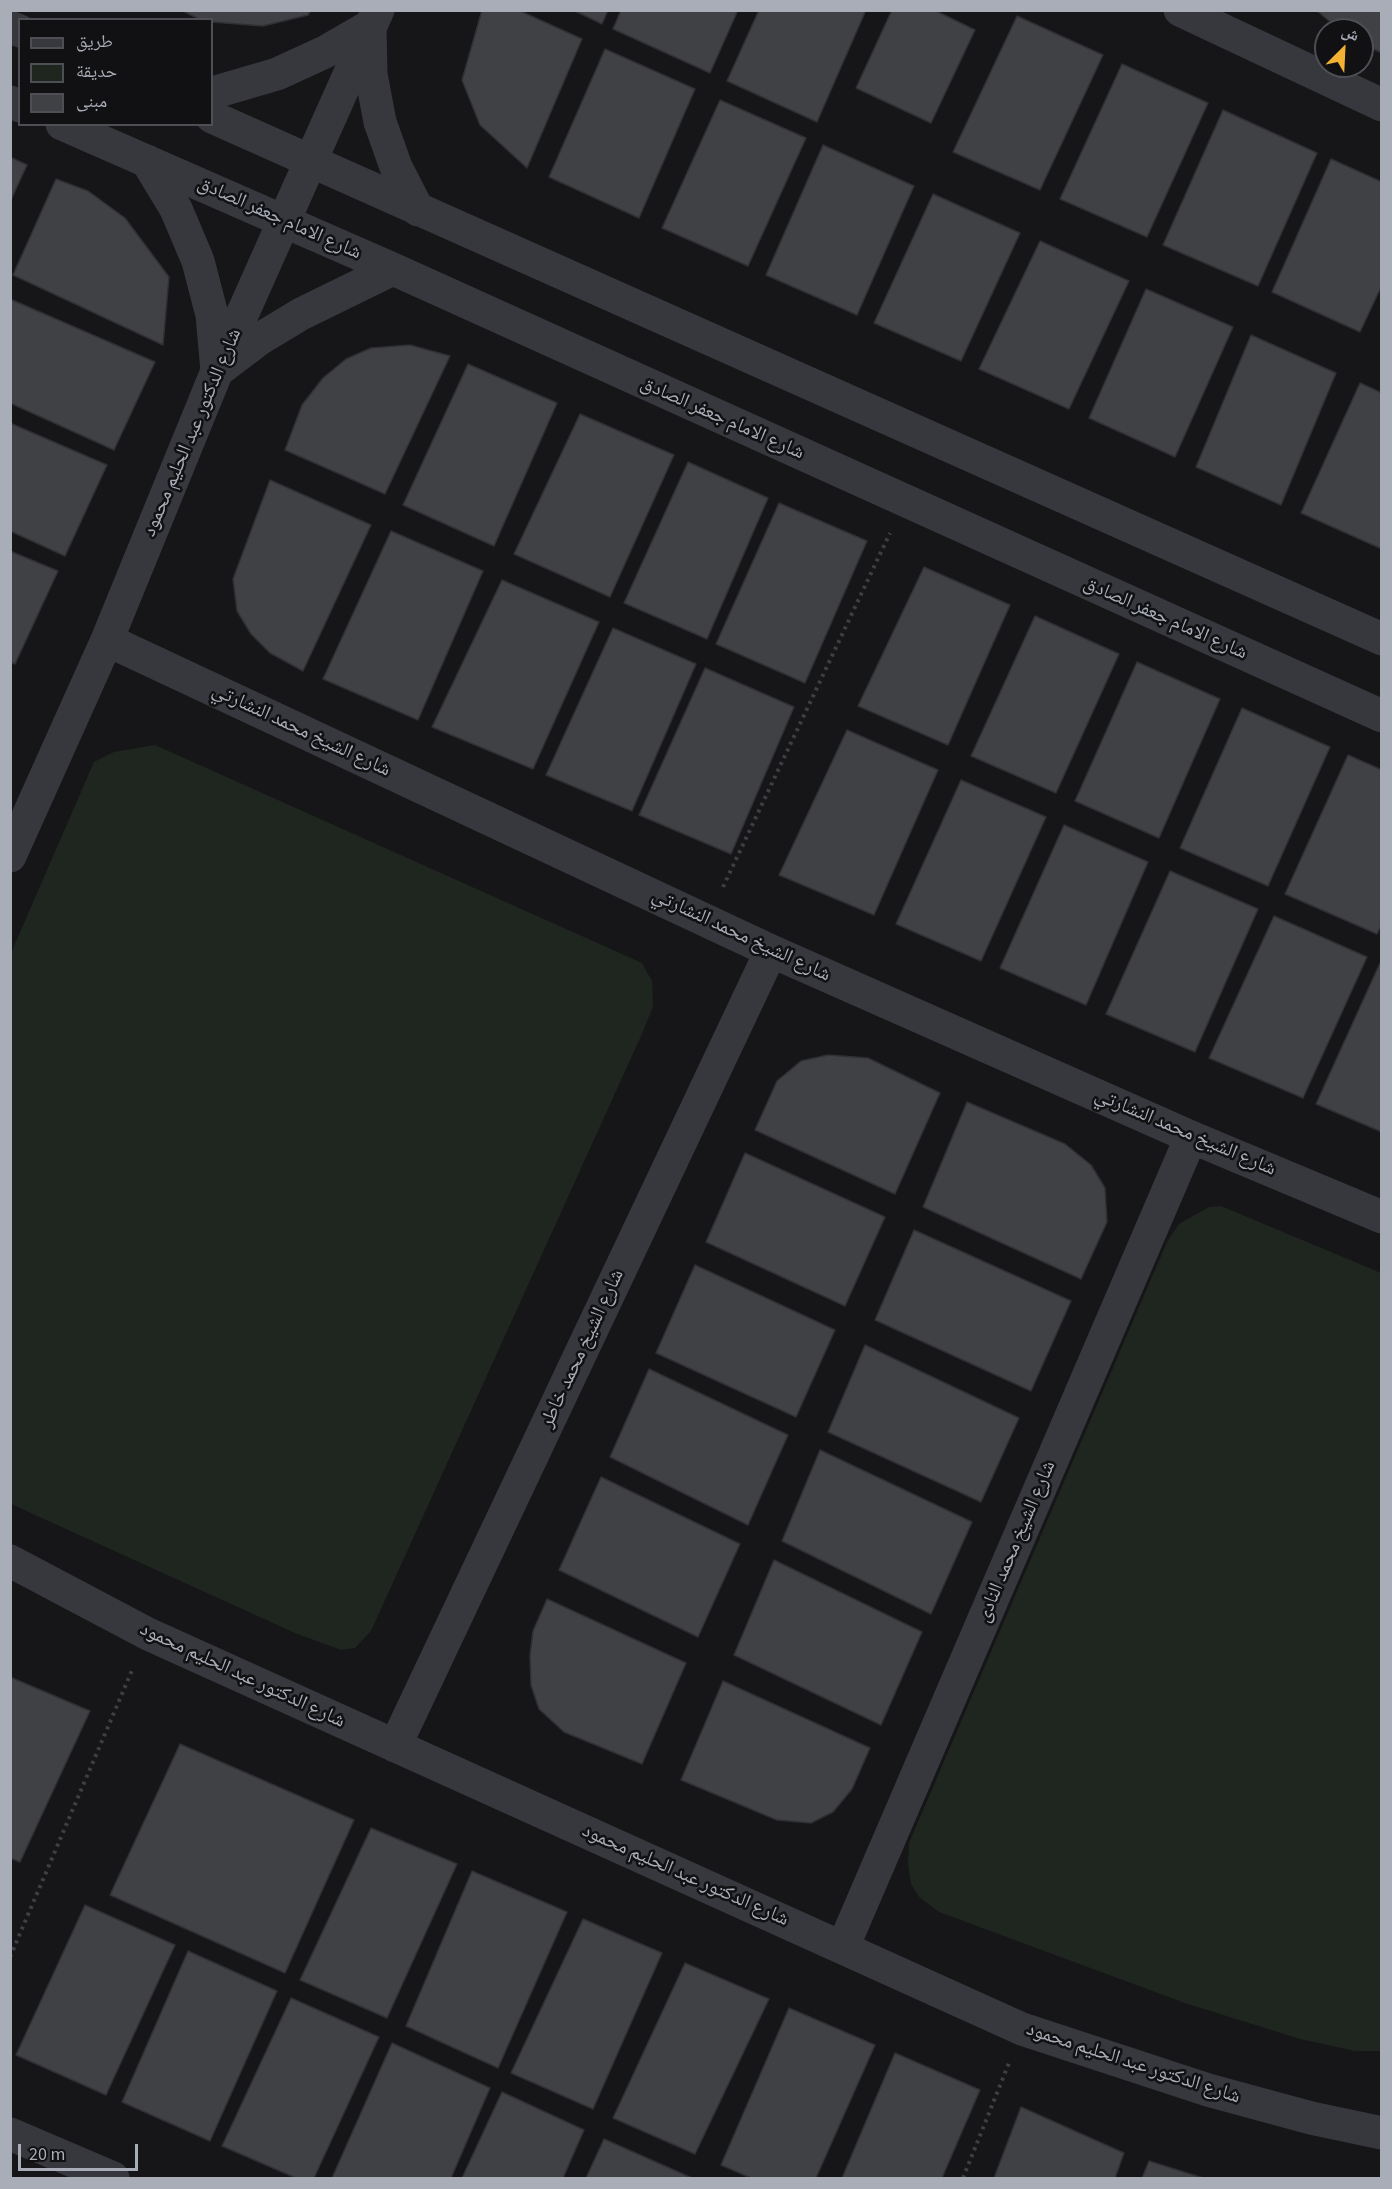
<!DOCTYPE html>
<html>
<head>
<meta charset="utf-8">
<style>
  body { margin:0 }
  #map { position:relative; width:1392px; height:2189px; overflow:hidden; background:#161618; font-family:"Source Sans 3","Noto Naskh Arabic",sans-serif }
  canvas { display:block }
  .frame { position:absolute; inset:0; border:12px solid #a8adb8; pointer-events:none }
  .legend { position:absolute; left:18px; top:18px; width:195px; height:108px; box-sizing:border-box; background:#111113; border:2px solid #4d4f55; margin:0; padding:8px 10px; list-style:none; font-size:18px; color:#a8adb8 }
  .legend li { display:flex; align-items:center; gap:12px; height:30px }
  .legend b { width:30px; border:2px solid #4d4f55 }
  .north { position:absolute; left:1314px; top:18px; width:60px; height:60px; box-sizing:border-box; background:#111113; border:2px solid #4d4f55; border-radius:50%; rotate:24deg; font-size:16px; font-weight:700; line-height:24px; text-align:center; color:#a8adb8 }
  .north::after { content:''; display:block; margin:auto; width:21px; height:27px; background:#f2b134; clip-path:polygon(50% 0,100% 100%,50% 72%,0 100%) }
  .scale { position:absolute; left:18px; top:2144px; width:120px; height:27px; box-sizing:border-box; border:3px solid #a8adb8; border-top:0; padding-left:8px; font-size:18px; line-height:21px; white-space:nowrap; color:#a8adb8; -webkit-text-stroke:4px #111113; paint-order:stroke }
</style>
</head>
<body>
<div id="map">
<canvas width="1392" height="2189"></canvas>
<div class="frame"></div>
<ul class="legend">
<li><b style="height:8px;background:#37383d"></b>طريق</li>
<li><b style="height:16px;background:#1e261f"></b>حديقة</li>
<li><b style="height:16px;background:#404145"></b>مبنى</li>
</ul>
<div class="north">ش</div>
<div class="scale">20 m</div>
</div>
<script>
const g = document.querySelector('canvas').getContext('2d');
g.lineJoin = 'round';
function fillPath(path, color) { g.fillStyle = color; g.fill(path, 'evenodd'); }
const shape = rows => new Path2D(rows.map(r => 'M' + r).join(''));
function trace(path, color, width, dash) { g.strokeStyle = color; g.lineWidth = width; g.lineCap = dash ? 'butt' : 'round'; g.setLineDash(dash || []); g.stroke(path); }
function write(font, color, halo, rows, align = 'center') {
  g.font = font + ' "Source Sans 3","Noto Naskh Arabic",sans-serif'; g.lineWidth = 5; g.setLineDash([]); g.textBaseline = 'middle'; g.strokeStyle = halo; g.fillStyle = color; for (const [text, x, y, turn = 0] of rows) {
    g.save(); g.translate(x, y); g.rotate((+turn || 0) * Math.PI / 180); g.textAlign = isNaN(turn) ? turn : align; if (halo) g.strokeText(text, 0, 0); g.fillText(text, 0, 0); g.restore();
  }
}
const green = shape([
  [155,745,642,963,652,981,653,1007,641,1036,371,1631,355,1648,341,1650,295,1633,11,1504,11,953,94,762,114,752],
  [1221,1206,1381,1273,1381,2051,1355,2051,1300,2039,1185,2003,939,1912,919,1897,911,1884,908,1864,909,1843,1167,1242,1179,1224,1209,1207]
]);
const building = shape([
  [181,10,311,10,308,15,263,26,212,22,212,20,201,20,181,10],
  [482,10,518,10,582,39,527,168,480,125,462,80,482,10],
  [573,10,608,10,602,24,573,10],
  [621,10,738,10,710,73,613,29,621,10],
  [759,10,866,10,817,122,727,81,759,10],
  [892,10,934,10,975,30,931,123,856,88,892,10],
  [1316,10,1382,10,1382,53,1362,44,1362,30,1340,30,1316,10],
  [1017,16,1103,55,1040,190,953,152,1017,16],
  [605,49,695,89,639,218,549,177,605,49],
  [1122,64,1208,103,1147,237,1060,199,1122,64],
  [720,100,806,138,748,266,662,228,720,100],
  [1223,110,1317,153,1258,286,1163,245,1223,110],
  [823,145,914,186,857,315,766,275,823,145],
  [10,157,27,165,10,202,10,157],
  [1331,159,1382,182,1382,285,1360,332,1272,292,1331,159],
  [56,179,88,191,125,218,169,277,163,345,13,275,56,179],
  [933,194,1020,233,961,361,874,323,933,194],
  [1040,241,1129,281,1069,409,979,369,1040,241],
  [1146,289,1233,327,1175,457,1089,418,1146,289],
  [10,299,155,362,114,450,10,403,10,299],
  [1251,335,1336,373,1281,505,1196,467,1251,335],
  [410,345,450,356,385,494,285,450,302,405,323,378,346,359,371,348,410,345],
  [468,364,557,403,494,546,403,505,468,364],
  [1360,383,1382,393,1382,549,1301,513,1360,383],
  [580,414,674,455,610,597,514,554,580,414],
  [10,423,107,465,65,556,10,531,10,423],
  [688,462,768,498,707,639,624,603,688,462],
  [270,480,371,525,303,671,270,653,251,634,237,611,233,579,270,480],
  [779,503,867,541,805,683,716,644,779,503],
  [391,531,483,571,418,720,323,679,391,531],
  [10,551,58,571,15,664,10,662,10,551],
  [924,567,1010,605,948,745,858,706,924,567],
  [502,580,599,622,533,769,432,727,502,580],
  [1035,616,1119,654,1056,793,971,756,1035,616],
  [613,628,696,664,632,811,546,775,613,628],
  [1137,662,1220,699,1159,838,1075,801,1137,662],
  [705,668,794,707,731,854,639,815,705,668],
  [1242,708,1330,747,1268,886,1180,848,1242,708],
  [847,730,938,770,874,915,779,875,847,730],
  [1348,755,1382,770,1382,924,1377,934,1285,894,1348,755],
  [961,780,1046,817,981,961,896,924,961,780],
  [1064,825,1148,862,1086,1005,1000,968,1064,825],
  [1170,871,1258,909,1195,1052,1106,1014,1170,871],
  [1274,916,1367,957,1303,1098,1209,1058,1274,916],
  [1380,963,1382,964,1382,1132,1316,1104,1380,963],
  [828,1055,868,1058,940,1093,895,1194,755,1130,777,1081,801,1061,828,1055],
  [967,1102,1065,1144,1091,1165,1105,1188,1107,1222,1081,1279,923,1207,967,1102],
  [745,1153,885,1217,845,1306,706,1242,745,1153],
  [914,1230,1071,1301,1031,1391,875,1320,914,1230],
  [695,1265,835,1330,796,1417,656,1353,695,1265],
  [865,1345,1019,1418,981,1502,828,1432,865,1345],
  [649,1369,788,1435,748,1525,610,1457,649,1369],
  [820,1450,972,1522,931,1614,782,1541,820,1450],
  [601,1477,740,1544,698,1637,559,1570,601,1477],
  [774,1560,922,1632,881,1725,734,1655,774,1560],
  [547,1599,686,1663,642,1764,564,1732,539,1709,531,1685,530,1656,533,1631,547,1599],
  [10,1677,90,1711,20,1862,10,1858,10,1677],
  [723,1681,870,1748,852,1789,833,1812,811,1823,777,1820,681,1780,723,1681],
  [180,1744,354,1820,285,1973,110,1895,180,1744],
  [371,1828,457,1864,387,2018,300,1980,371,1828],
  [472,1871,567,1912,498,2068,406,2026,472,1871],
  [85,1905,175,1945,106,2095,16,2055,85,1905],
  [583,1919,662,1953,593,2109,511,2073,583,1919],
  [188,1951,277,1991,210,2141,122,2102,188,1951],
  [685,1963,769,1999,695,2154,613,2118,685,1963],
  [291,1998,379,2037,314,2178,296,2178,222,2146,291,1998],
  [789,2008,875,2045,816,2178,751,2178,721,2165,789,2008],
  [392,2043,490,2088,451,2178,332,2178,392,2043],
  [895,2053,980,2090,942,2178,842,2178,895,2053],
  [502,2092,584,2130,563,2178,462,2178,502,2092],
  [1021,2107,1124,2153,1115,2178,994,2178,1021,2107],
  [604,2139,692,2178,586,2178,604,2139],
  [1149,2161,1203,2178,1142,2178,1149,2161]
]);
const path = shape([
  [723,887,890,533],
  [10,1957,133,1668],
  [963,2178,1009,2063]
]);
const minor = shape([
  [1180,10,1382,105],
  [107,640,771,951,1191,1137,1382,1217],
  [10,856,107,640,217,371,378,10],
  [10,1561,148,1634,1022,2029,1208,2090,1311,2118,1382,2133],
  [395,1746,771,951],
  [843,1947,1191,1137]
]);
const tertiary = shape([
  [10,27,20,31],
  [212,93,277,74,325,52,370,26,371,74,380,122,396,167,418,210],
  [10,102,20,106],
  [212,117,1382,639],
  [62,124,393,269,1382,716],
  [147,161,176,209,198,261,212,315,217,371],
  [217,371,258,340,301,314,393,269],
  [10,2134,113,2178]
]);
const streetNames = [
  ["شارع الامام جعفر الصادق",279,219,24],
  ["شارع الامام جعفر الصادق",722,419,24],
  ["شارع الدكتور عبد الحليم محمود",193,433,-67],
  ["شارع الامام جعفر الصادق",1165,619,24],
  ["شارع الشيخ محمد النشارتي",301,731,25],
  ["شارع الشيخ محمد النشارتي",741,936,25],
  ["شارع الشيخ محمد النشارتي",1185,1133,23],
  ["شارع الشيخ محمد خاطر",583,1349,-65],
  ["شارع الشيخ محمد النادى",1017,1542,-67],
  ["شارع الدكتور عبد الحليم محمود",242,1676,25],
  ["شارع الدكتور عبد الحليم محمود",685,1876,24],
  ["شارع الدكتور عبد الحليم محمود",1133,2064,18]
];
fillPath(green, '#1e261f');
fillPath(building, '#404145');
trace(building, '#303034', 1.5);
trace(path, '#3d3f44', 4, [3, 4.5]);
trace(minor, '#37383d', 33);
trace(tertiary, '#37383d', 33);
write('20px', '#a8adb8', '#111113', streetNames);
</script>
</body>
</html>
